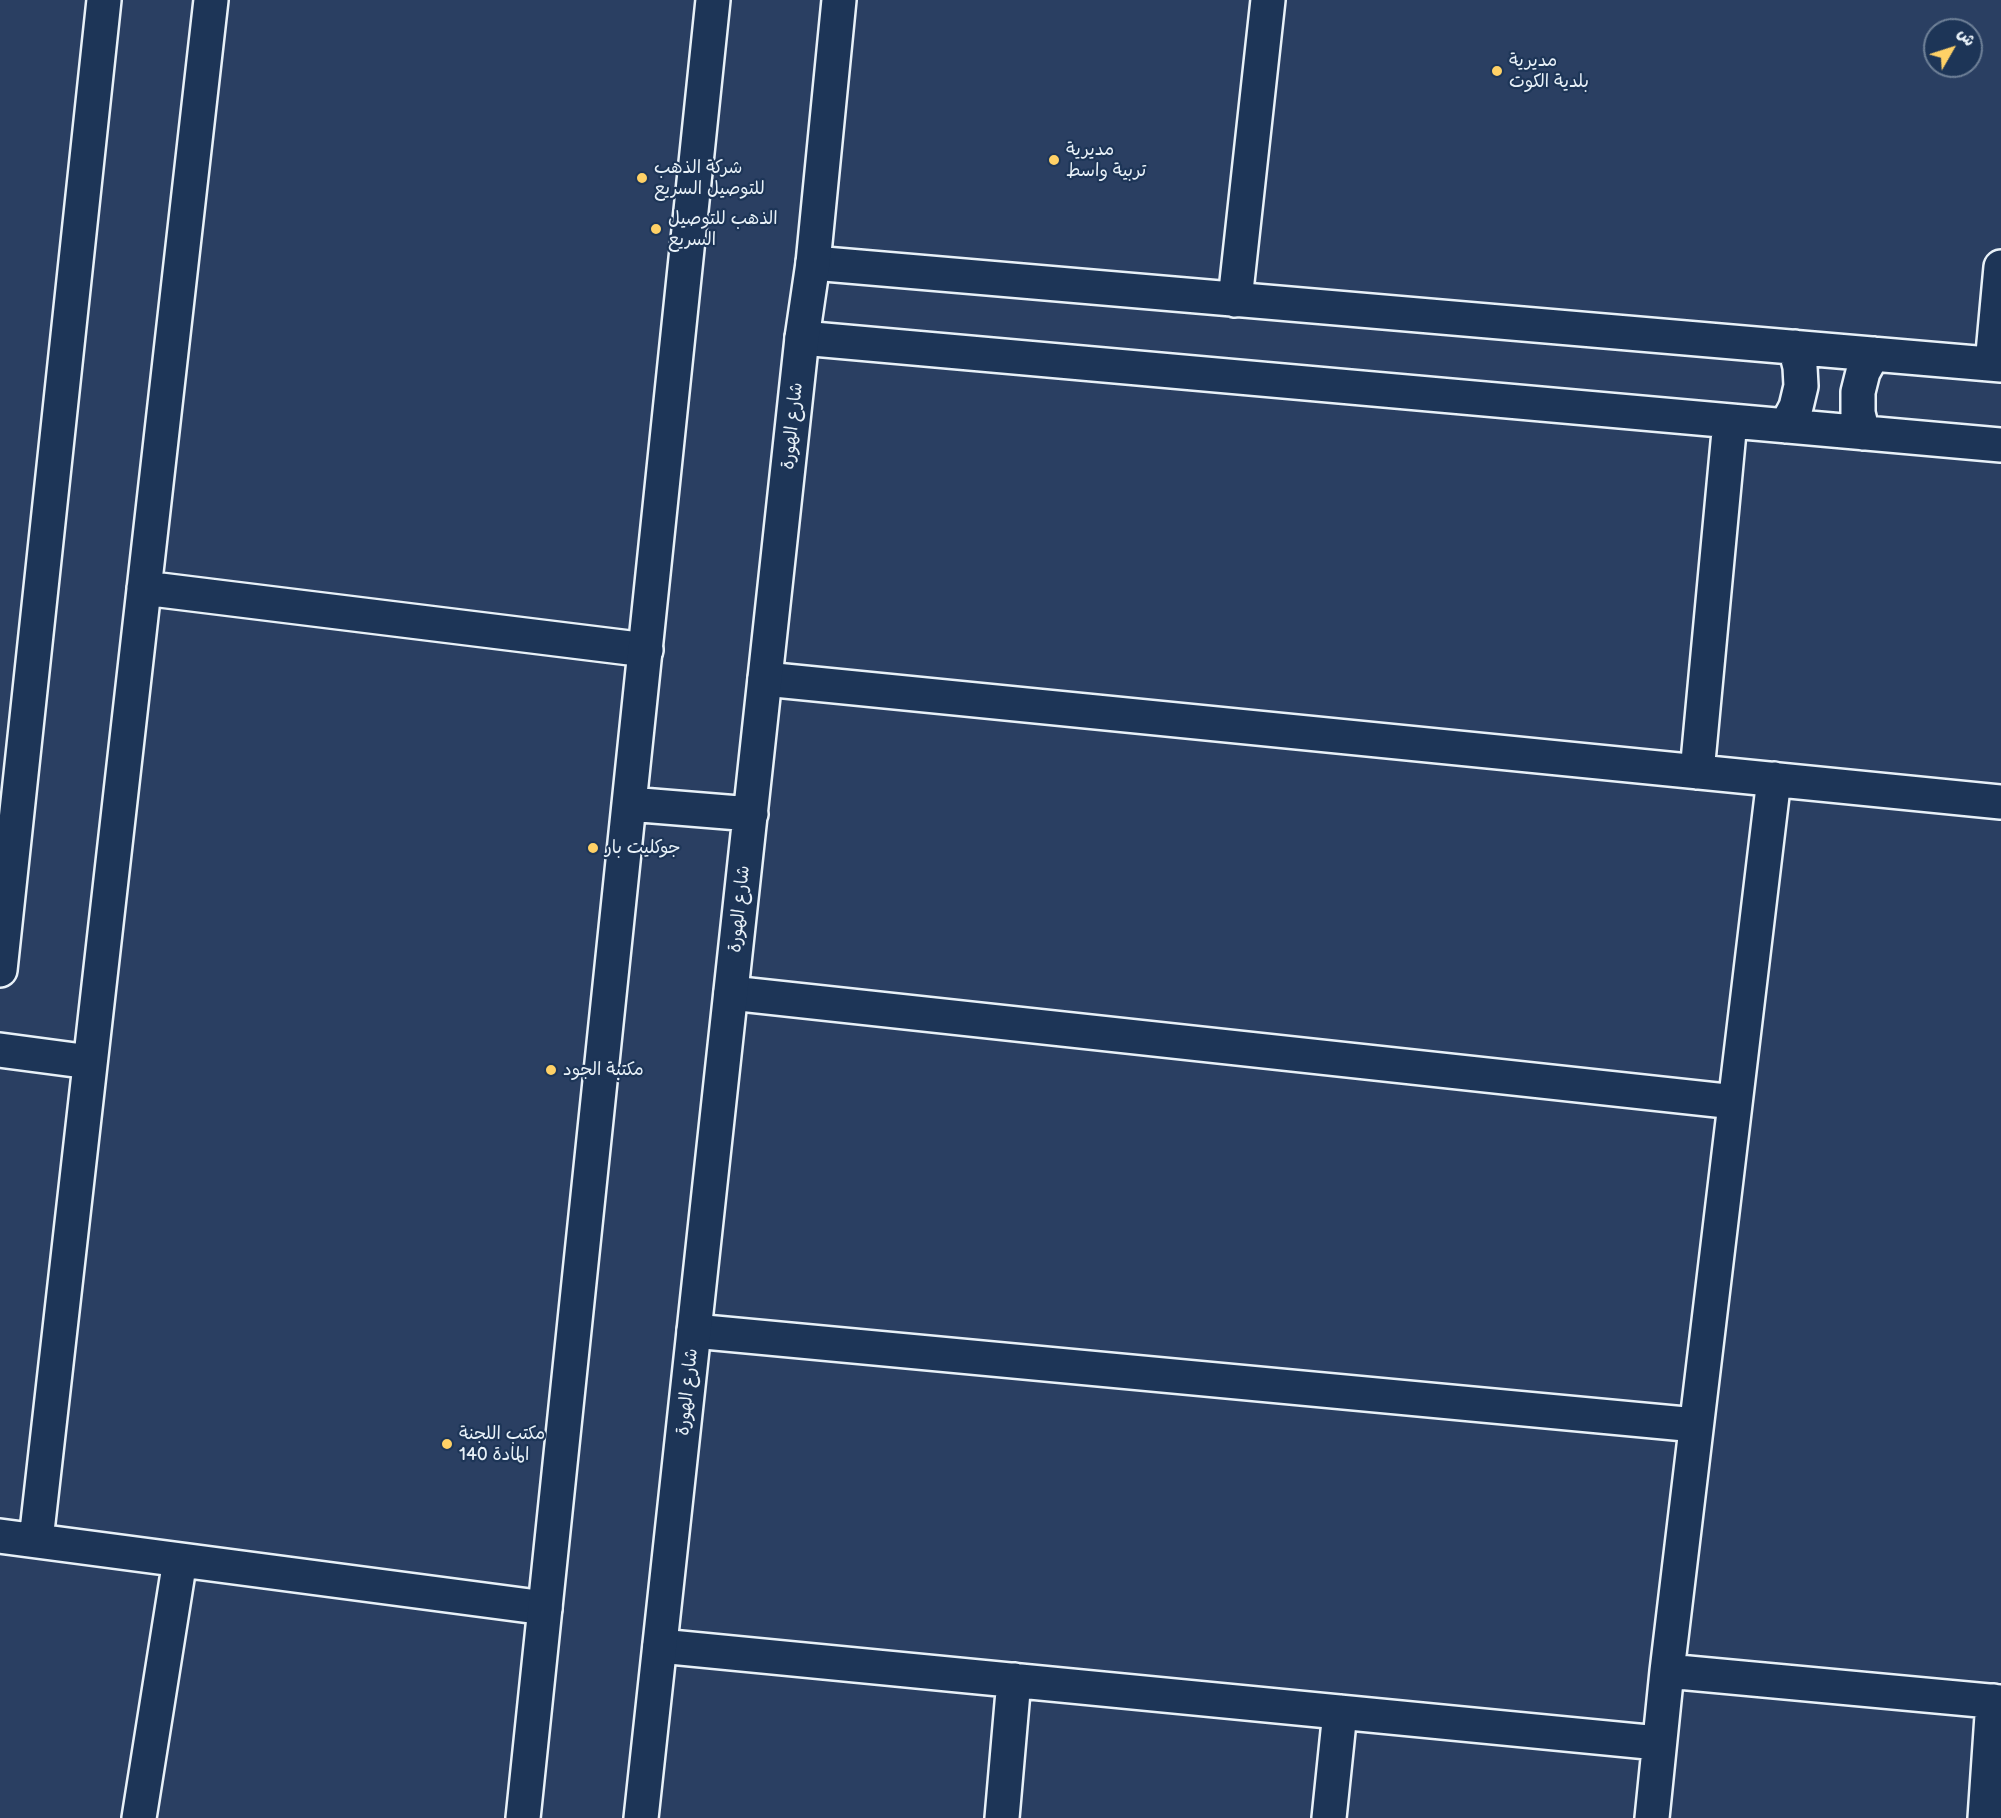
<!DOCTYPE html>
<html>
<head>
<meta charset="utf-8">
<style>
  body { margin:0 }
  #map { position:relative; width:2001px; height:1818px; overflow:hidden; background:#2a3f62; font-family:"Balsamiq Sans","Playpen Sans Arabic",sans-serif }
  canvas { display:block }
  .north { position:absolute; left:1923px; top:18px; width:60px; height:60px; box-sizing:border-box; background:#1d3557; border:2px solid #6e8097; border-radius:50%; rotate:51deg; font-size:16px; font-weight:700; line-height:24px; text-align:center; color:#e8f1f8 }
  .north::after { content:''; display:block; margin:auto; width:21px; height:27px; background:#ffd166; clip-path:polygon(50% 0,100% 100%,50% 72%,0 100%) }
</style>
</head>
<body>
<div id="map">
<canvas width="2001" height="1818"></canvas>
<div class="north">ش</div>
</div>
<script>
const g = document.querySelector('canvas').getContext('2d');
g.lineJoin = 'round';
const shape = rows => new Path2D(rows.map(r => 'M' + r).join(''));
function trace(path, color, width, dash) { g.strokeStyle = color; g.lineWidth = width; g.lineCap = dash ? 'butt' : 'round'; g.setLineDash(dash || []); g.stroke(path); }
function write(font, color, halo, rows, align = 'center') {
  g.font = font + ' "Balsamiq Sans","Playpen Sans Arabic",sans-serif'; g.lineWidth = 4.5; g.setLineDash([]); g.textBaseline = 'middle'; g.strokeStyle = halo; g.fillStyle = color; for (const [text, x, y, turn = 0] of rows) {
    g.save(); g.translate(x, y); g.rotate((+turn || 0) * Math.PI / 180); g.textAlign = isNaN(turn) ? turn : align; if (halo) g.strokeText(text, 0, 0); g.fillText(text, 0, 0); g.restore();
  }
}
const minor = shape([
  [813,263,2001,365],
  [1235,300,1268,0],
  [802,338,2001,445],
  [1992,364,2001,267],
  [1786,426,1796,407,1801,386,1800,367,1795,347],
  [1863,433,1858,413,1858,392,1863,372,1873,354],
  [144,588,646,650],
  [765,679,2001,802],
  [1697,772,1730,421],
  [0,970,104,0],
  [731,993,1735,1102],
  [0,1050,90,1062],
  [694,1331,1696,1425],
  [0,1536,545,1608],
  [36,1540,211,0],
  [660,1646,1658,1743],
  [1667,1671,2001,1702],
  [139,1818,180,1560],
  [1002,1818,1014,1680],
  [1329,1818,1340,1712],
  [1652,1818,1667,1671,1774,779],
  [1985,1818,1993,1701]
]);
const secondary = shape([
  [629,804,751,814],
  [523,1818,713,0],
  [641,1818,802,338,813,263,839,0]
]);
const markers = [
  [1497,71,6,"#ffd166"],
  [1054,160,6,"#ffd166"],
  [642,178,6,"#ffd166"],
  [656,229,6,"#ffd166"],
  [593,848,6,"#ffd166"],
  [551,1070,6,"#ffd166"],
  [447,1444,6,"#ffd166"]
];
const poiNames = [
  ["مديرية",1509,61],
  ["بلدية الكوت",1509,82],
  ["مديرية",1066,150],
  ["تربية واسط",1066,171],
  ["شركة الذهب",654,168],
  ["للتوصيل السريع",654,189],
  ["الذهب للتوصيل",668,219],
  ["السريع",668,240],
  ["جوكليت بار",605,848],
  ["مكتبة الجود",563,1070],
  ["مكتب اللجنة",459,1434],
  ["المادة 140",459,1455]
];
const streetNames = [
  ["شارع الهورة",793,426,-84],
  ["شارع الهورة",740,909,-84],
  ["شارع الهورة",688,1392,-84]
];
trace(minor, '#e8f1f8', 38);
trace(secondary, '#e8f1f8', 38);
trace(minor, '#1d3557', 33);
trace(secondary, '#1d3557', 33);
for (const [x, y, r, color] of markers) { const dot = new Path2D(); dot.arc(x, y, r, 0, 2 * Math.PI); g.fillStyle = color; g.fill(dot); trace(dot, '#1d3557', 2); }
write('18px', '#e8f1f8', '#1d3557', poiNames, 'left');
write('18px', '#e8f1f8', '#1d3557', streetNames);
</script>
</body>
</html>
